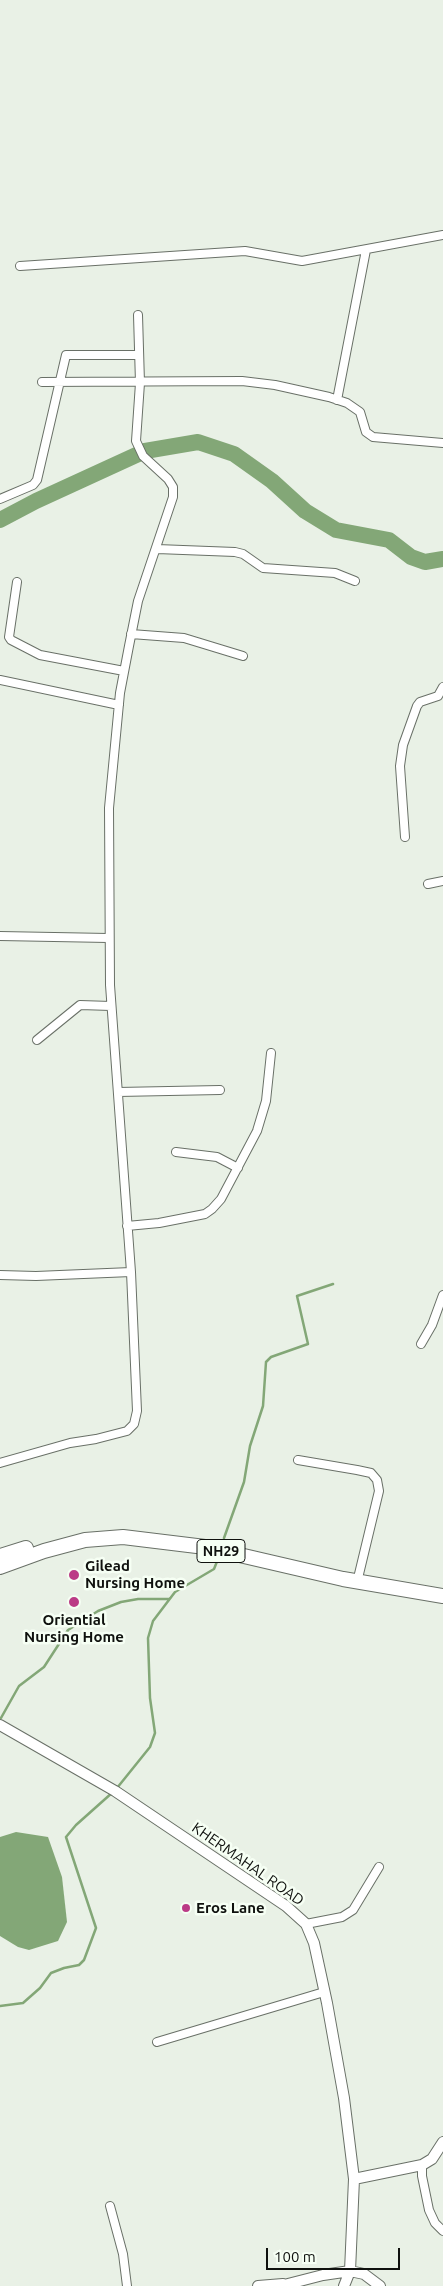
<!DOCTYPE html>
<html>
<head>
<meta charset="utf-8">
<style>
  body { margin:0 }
  #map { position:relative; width:443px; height:2286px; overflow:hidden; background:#e9f1e6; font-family:Ubuntu,sans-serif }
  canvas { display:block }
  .scale { position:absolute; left:266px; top:2248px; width:134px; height:22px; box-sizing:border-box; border:2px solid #0f110e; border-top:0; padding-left:6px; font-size:15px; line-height:18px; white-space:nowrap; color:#0f110e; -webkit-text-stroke:4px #f6fff4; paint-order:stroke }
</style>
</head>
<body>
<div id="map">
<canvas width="443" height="2286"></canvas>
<div class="scale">100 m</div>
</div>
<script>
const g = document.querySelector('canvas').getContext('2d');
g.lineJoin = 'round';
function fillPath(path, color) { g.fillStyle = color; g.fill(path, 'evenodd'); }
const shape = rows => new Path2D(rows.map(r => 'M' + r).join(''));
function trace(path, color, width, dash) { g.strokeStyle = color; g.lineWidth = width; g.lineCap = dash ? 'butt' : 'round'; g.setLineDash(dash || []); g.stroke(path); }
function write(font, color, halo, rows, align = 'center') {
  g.font = font + ' Ubuntu,sans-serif'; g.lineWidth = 5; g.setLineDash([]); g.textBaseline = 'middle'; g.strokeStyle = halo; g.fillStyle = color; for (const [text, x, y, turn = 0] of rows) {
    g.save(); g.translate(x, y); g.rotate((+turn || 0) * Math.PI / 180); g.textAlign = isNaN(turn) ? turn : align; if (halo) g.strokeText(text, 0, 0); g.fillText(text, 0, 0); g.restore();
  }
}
const water = shape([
  [16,1832,48,1837,62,1877,67,1922,58,1941,29,1950,18,1947,0,1936,0,1837]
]);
const stream = shape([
  [224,1538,244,1482,250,1446,263,1406,266,1362,271,1357,308,1344,297,1296,333,1284],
  [1,1718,19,1686,44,1667,68,1630,98,1611,121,1602,138,1599,169,1599],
  [117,1788,150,1747,155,1733,150,1698,148,1638,153,1621,175,1592,214,1569,218,1559],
  [0,2006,23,2003,40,1988,51,1973,64,1968,79,1965,84,1960,96,1928,66,1837,76,1825,113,1792]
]);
const river = shape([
  [0,520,36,501,145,451,198,442,234,454,272,481,305,511,336,530,389,540,411,557,425,562,443,559]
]);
const street = shape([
  [20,266,245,251,302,261,443,235],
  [42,382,242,381,275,385,329,397,347,403,360,412,366,432,373,437,443,443],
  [337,400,366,250],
  [0,499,33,485,37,480,66,355,139,355],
  [157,549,235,552,243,554,263,568,335,573,355,581],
  [17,582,9,637,11,640,40,655,124,671],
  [131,634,184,638,243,656],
  [0,680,119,705],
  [405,837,400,766,403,745,417,706,420,702,438,696,443,687],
  [428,884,443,881],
  [0,936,108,938],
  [37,1040,80,1005,111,1006],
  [118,1092,220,1090],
  [176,1152,217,1157,238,1168],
  [127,1226,159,1223,205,1214,212,1209,221,1199,257,1131,266,1101,271,1053],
  [0,1275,36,1276,131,1272],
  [421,1344,432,1325,443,1295],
  [298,1460,357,1470,371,1473,377,1480,379,1491,359,1574],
  [0,1463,70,1443,96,1439,127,1431,134,1424,137,1411,131,1272,110,985,109,808,120,693,129,646,138,601,173,497,173,487,168,479,143,456,136,441,140,383,138,315],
  [306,1924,342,1917,353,1910,379,1867],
  [157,2042,324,1992],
  [422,2165,422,2176,429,2210,435,2223,443,2231],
  [110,2206,123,2254,127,2286]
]);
const secondary = shape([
  [0,1725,115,1791,286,1906,306,1924,314,1943,327,2003,344,2098,354,2179,350,2271,344,2286],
  [354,2179,422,2165,432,2159,443,2142],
  [258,2286,283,2284],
  [280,2286,323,2275,350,2271,364,2274,380,2286]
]);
const highway = shape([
  [0,1556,26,1548],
  [0,1567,44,1551,85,1540,123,1537,205,1547,343,1579,443,1596]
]);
const markers = [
  [74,1575,6,"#bb3b86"],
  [74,1602,6,"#bb3b86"],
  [186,1908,5,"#bb3b86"]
];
const shields = [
  [221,1551,48]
];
const shieldNames = [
  ["NH29",221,1551]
];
const poiNames = [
  ["Gilead",85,1566],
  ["Nursing Home",85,1583],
  ["Oriential",74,1620,"center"],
  ["Nursing Home",74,1637,"center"],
  ["Eros Lane",196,1908]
];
const streetNames = [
  ["KHERMAHAL ROAD",248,1864,35]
];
fillPath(water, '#83a777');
trace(stream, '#83a777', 2.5);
trace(river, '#83a777', 16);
trace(street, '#697067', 10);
trace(secondary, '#697067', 12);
trace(highway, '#697067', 16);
trace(street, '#fff', 8);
trace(secondary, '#fff', 10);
trace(highway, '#fff', 14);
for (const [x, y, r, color] of markers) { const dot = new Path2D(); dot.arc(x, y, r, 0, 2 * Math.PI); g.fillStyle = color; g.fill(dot); trace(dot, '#f6fff4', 2); }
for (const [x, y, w] of shields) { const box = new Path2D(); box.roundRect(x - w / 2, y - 11.5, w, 23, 4); g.fillStyle = '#f6fff4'; g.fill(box); trace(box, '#0f110e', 1); }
write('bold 14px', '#0f110e', null, shieldNames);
write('bold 15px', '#0f110e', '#f6fff4', poiNames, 'left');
write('15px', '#0f110e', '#f6fff4', streetNames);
</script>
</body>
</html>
